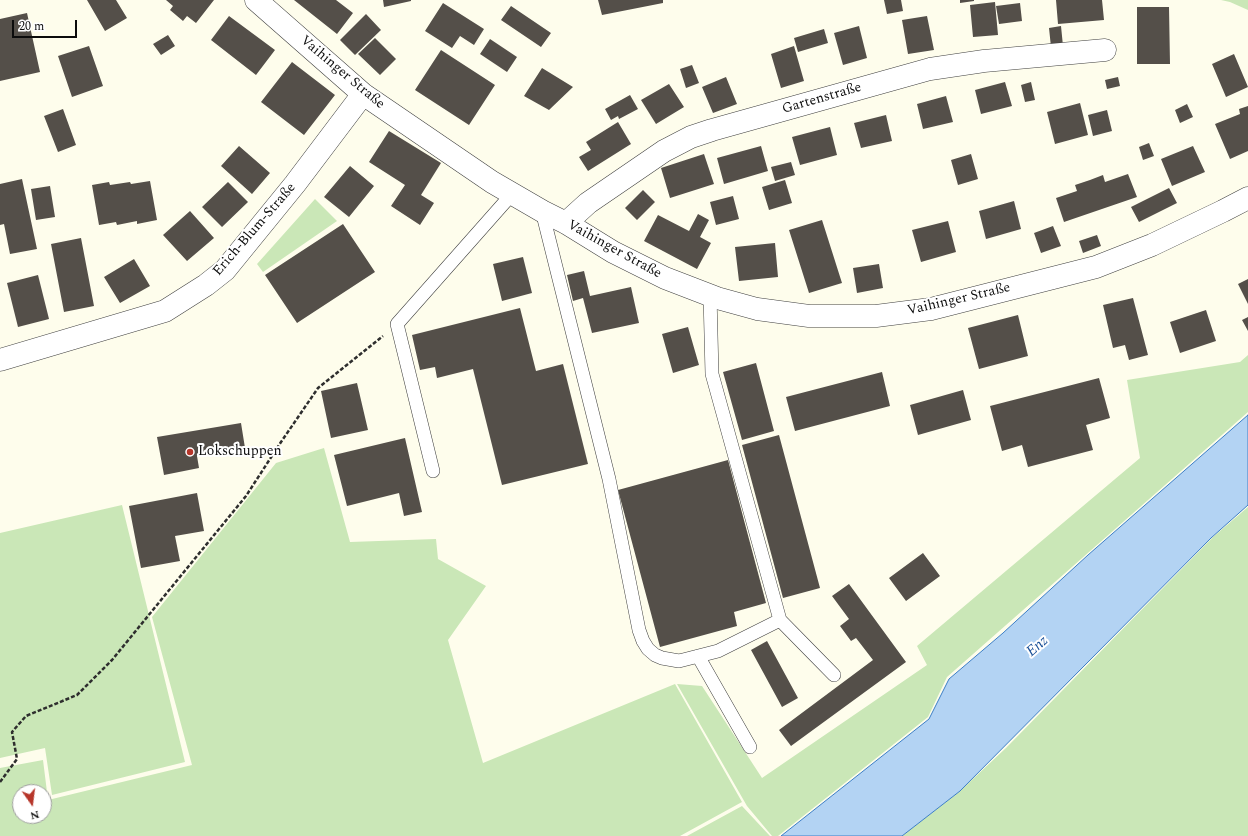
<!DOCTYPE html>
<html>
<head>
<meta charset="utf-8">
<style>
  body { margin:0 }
  #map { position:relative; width:1248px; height:836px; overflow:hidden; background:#fefdec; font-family:Spectral,serif }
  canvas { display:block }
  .north { position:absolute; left:12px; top:784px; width:40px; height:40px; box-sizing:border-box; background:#fff; border:1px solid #9e9e9e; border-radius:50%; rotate:166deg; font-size:11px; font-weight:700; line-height:16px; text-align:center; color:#0c0c0c }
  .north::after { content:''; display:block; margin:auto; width:14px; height:18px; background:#b6362a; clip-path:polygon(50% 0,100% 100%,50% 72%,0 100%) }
  .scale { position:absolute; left:12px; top:20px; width:65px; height:18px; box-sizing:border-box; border:2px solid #0c0c0c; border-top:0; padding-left:5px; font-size:12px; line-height:14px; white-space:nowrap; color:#0c0c0c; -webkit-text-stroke:3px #fff; paint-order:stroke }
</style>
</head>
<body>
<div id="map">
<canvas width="1248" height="836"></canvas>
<div class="north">N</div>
<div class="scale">20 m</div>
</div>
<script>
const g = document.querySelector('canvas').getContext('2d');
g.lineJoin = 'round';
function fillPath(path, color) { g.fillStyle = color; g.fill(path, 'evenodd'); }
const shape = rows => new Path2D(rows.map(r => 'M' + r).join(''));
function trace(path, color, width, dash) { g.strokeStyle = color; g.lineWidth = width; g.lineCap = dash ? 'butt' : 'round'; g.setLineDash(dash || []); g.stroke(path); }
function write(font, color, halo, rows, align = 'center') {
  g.font = font + ' Spectral,serif'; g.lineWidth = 4; g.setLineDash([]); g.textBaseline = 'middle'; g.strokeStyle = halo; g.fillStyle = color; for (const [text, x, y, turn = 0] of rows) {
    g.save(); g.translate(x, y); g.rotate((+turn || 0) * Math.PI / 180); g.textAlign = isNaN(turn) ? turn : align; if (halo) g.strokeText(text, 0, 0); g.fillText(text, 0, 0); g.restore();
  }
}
const green = shape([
  [1221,0,1248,0,1248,10,1230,2],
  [315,199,337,221,263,272,257,264],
  [1248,355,1248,412,947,677,928,717,778,836,772,836,747,806,677,684,702,686,762,778,927,665,917,646,1140,458,1127,380,1240,362],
  [324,448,350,542,436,539,438,559,486,586,448,640,483,763,675,684,742,802,680,836,0,836,0,768,43,760,48,800,192,765,152,617,276,463],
  [20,792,44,792,44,816,20,816],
  [122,505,185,762,52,795,45,748,0,758,0,533],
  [1248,507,1248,836,902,836,960,791,1006,748,1213,537],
  [742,806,770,836,687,836]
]);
const water = shape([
  [1248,415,1248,505,1211,538,960,791,902,836,781,836,929,719,949,679,1003,633,1088,555,1248,415]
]);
const building = shape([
  [87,0,116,0,127,18,105,31],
  [166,0,214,0,196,23,187,16,183,21,170,10,173,6],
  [294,0,336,0,353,13,337,34],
  [383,0,411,0,411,1,384,7],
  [598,0,663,0,663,3,602,15],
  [884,0,901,0,903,11,887,14],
  [960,0,974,0,974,1,960,3],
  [1056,0,1102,0,1104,20,1058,24],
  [995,2,998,35,973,37,970,5],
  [443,3,484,29,474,45,460,36,452,48,425,31],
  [1020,3,1022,21,999,24,996,6],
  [511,6,551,33,541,47,501,20],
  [1137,7,1169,7,1170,64,1137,64],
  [27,13,40,72,0,81,0,19],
  [366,14,381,30,355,55,340,40],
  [229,16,275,50,256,75,211,40],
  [927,16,934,50,908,54,902,20],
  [859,26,867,58,843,65,834,33],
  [1061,26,1063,46,1051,47,1049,28],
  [824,29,828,43,798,52,794,38],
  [168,35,175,46,161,55,153,44],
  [375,38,396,59,380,75,358,54],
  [490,39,517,57,507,72,480,54],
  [89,46,103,86,72,97,58,56],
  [794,46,804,81,781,88,771,54],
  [441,50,495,85,469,125,415,90],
  [1234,54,1248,87,1226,97,1212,64],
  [292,62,335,95,304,135,261,102],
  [692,65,699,83,686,88,680,69],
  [542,68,573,87,549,110,524,96],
  [726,77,737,104,713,113,702,87],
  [1118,77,1120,86,1107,89,1105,80],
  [1005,82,1012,106,981,114,975,90],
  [1031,82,1035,100,1025,102,1021,85],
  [669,84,684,107,656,124,641,100],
  [630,95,638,109,619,119,618,116,611,120,605,109],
  [946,96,953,122,923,129,917,104],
  [1080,103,1088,135,1055,144,1047,112],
  [1187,104,1193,117,1180,123,1175,110],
  [1248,106,1248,151,1230,159,1215,124,1240,114,1239,109],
  [63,109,76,145,58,152,44,116],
  [1107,110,1112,131,1093,136,1088,115],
  [886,115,892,141,861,148,854,123],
  [618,122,631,144,588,171,579,157,591,150,586,142],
  [830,127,837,155,800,165,792,137],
  [389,131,441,163,421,195,434,203,420,225,391,206,405,185,369,162],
  [1149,143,1154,156,1143,160,1139,147],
  [239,146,270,173,252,194,221,166],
  [761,146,768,171,724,184,717,158],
  [1193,146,1205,172,1172,186,1161,159],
  [704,154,714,184,670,198,661,168],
  [971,154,978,179,958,185,951,160],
  [791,162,795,175,775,181,771,167],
  [350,166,374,186,349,217,324,197],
  [1128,174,1137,197,1064,222,1056,198,1077,191,1075,185,1090,180,1103,175,1105,182],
  [22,179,37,249,10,254,4,224,0,225,0,184],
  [785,180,792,203,769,210,762,187],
  [150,181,157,220,137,224,137,221,117,225,116,222,99,225,92,185,109,182,110,185,130,182,131,184],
  [228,182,248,202,222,227,202,207],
  [50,186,55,217,36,220,31,189],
  [1169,188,1177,203,1139,222,1131,207],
  [643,190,655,202,637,220,625,208],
  [733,196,739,219,716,225,710,202],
  [1014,201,1021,229,986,239,979,211],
  [190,211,214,238,187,261,163,235],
  [698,214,709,220,700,237,711,243,697,269,644,241,658,215,689,231],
  [822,220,842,283,809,293,789,230],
  [948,221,956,252,921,262,912,230],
  [343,224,375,272,297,323,265,275],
  [1053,226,1061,246,1041,253,1034,233],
  [1097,235,1101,246,1083,253,1079,241],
  [81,238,94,306,64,312,51,244],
  [775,243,778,277,739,281,735,247],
  [523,257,532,293,502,301,493,264],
  [134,259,150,286,120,303,104,277],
  [879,264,883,288,857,293,853,268],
  [584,271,590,296,631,287,639,323,592,333,583,298,573,301,567,275],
  [38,275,49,319,18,327,7,283],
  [1248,279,1248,304,1238,284],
  [1133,298,1148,355,1129,360,1125,345,1113,348,1103,305],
  [520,308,536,371,563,364,588,464,502,485,473,369,437,378,435,367,420,370,412,335],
  [1206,310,1216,341,1180,353,1170,322],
  [1018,315,1028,356,979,369,968,328],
  [1248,317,1248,331,1242,320],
  [688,327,699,365,673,373,662,334],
  [756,363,774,431,742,440,723,372],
  [882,372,890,406,795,431,786,397],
  [1099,378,1110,418,1086,425,1093,450,1028,467,1022,445,1002,451,990,406],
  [357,383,368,430,331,438,321,391],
  [963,390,971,420,918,435,910,405],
  [241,423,245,448,197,456,199,468,164,475,157,437],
  [779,435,820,588,783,598,742,445],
  [405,438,422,512,404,516,399,493,347,506,334,455],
  [728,460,766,603,734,612,737,626,660,647,618,490],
  [197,493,204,531,175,536,180,561,141,568,129,506],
  [923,553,940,576,906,601,889,578],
  [849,584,906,662,791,746,779,730,873,660,856,638,851,641,840,626,849,619,832,596],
  [767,641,798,698,782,707,751,650]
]);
const path = shape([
  [0,782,17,759,12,732,26,716,77,695,112,660,246,496,281,442,318,388,383,336]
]);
const lane = shape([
  [542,211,609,479,639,630,643,641,648,649,655,655,662,658,679,661,718,651,780,620,712,374,710,295],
  [433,471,397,324,512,194],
  [780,620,834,675],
  [698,656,750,747]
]);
const street = shape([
  [256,0,363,94,492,182,542,211,566,223,613,252,665,278,717,298,757,309,809,316,876,316,931,309,1096,267,1152,245,1223,211,1248,198],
  [566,223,588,203,664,151,691,137,712,130,930,69,984,61,1105,50],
  [0,360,165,311,206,285,225,270,295,184,363,94]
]);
const markers = [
  [190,452,4,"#b6362a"]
];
const streetNames = [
  ["Vaihinger Straße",342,73,40],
  ["Gartenstraße",822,99,-16],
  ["Erich-Blum-Straße",255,230,-49],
  ["Vaihinger Straße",614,250,29],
  ["Vaihinger Straße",959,300,-13]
];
const poiNames = [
  ["Lokschuppen",198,452]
];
const waterNames = [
  ["Enz",1038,647,-41]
];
fillPath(green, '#cae7b7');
fillPath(water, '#b3d3f3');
trace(water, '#3c7ec7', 1);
fillPath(building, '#544f49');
trace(lane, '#3f3f3f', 14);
trace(street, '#3f3f3f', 23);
trace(path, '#2e2e2e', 2.5, [4, 2]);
trace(lane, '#fff', 13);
trace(street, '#fff', 22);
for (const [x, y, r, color] of markers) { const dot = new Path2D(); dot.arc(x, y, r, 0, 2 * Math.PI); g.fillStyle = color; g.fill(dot); trace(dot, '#fff', 1.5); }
write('14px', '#0c0c0c', '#fff', streetNames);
write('14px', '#0c0c0c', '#fff', poiNames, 'left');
write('italic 15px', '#1b5198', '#fff', waterNames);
</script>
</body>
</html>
